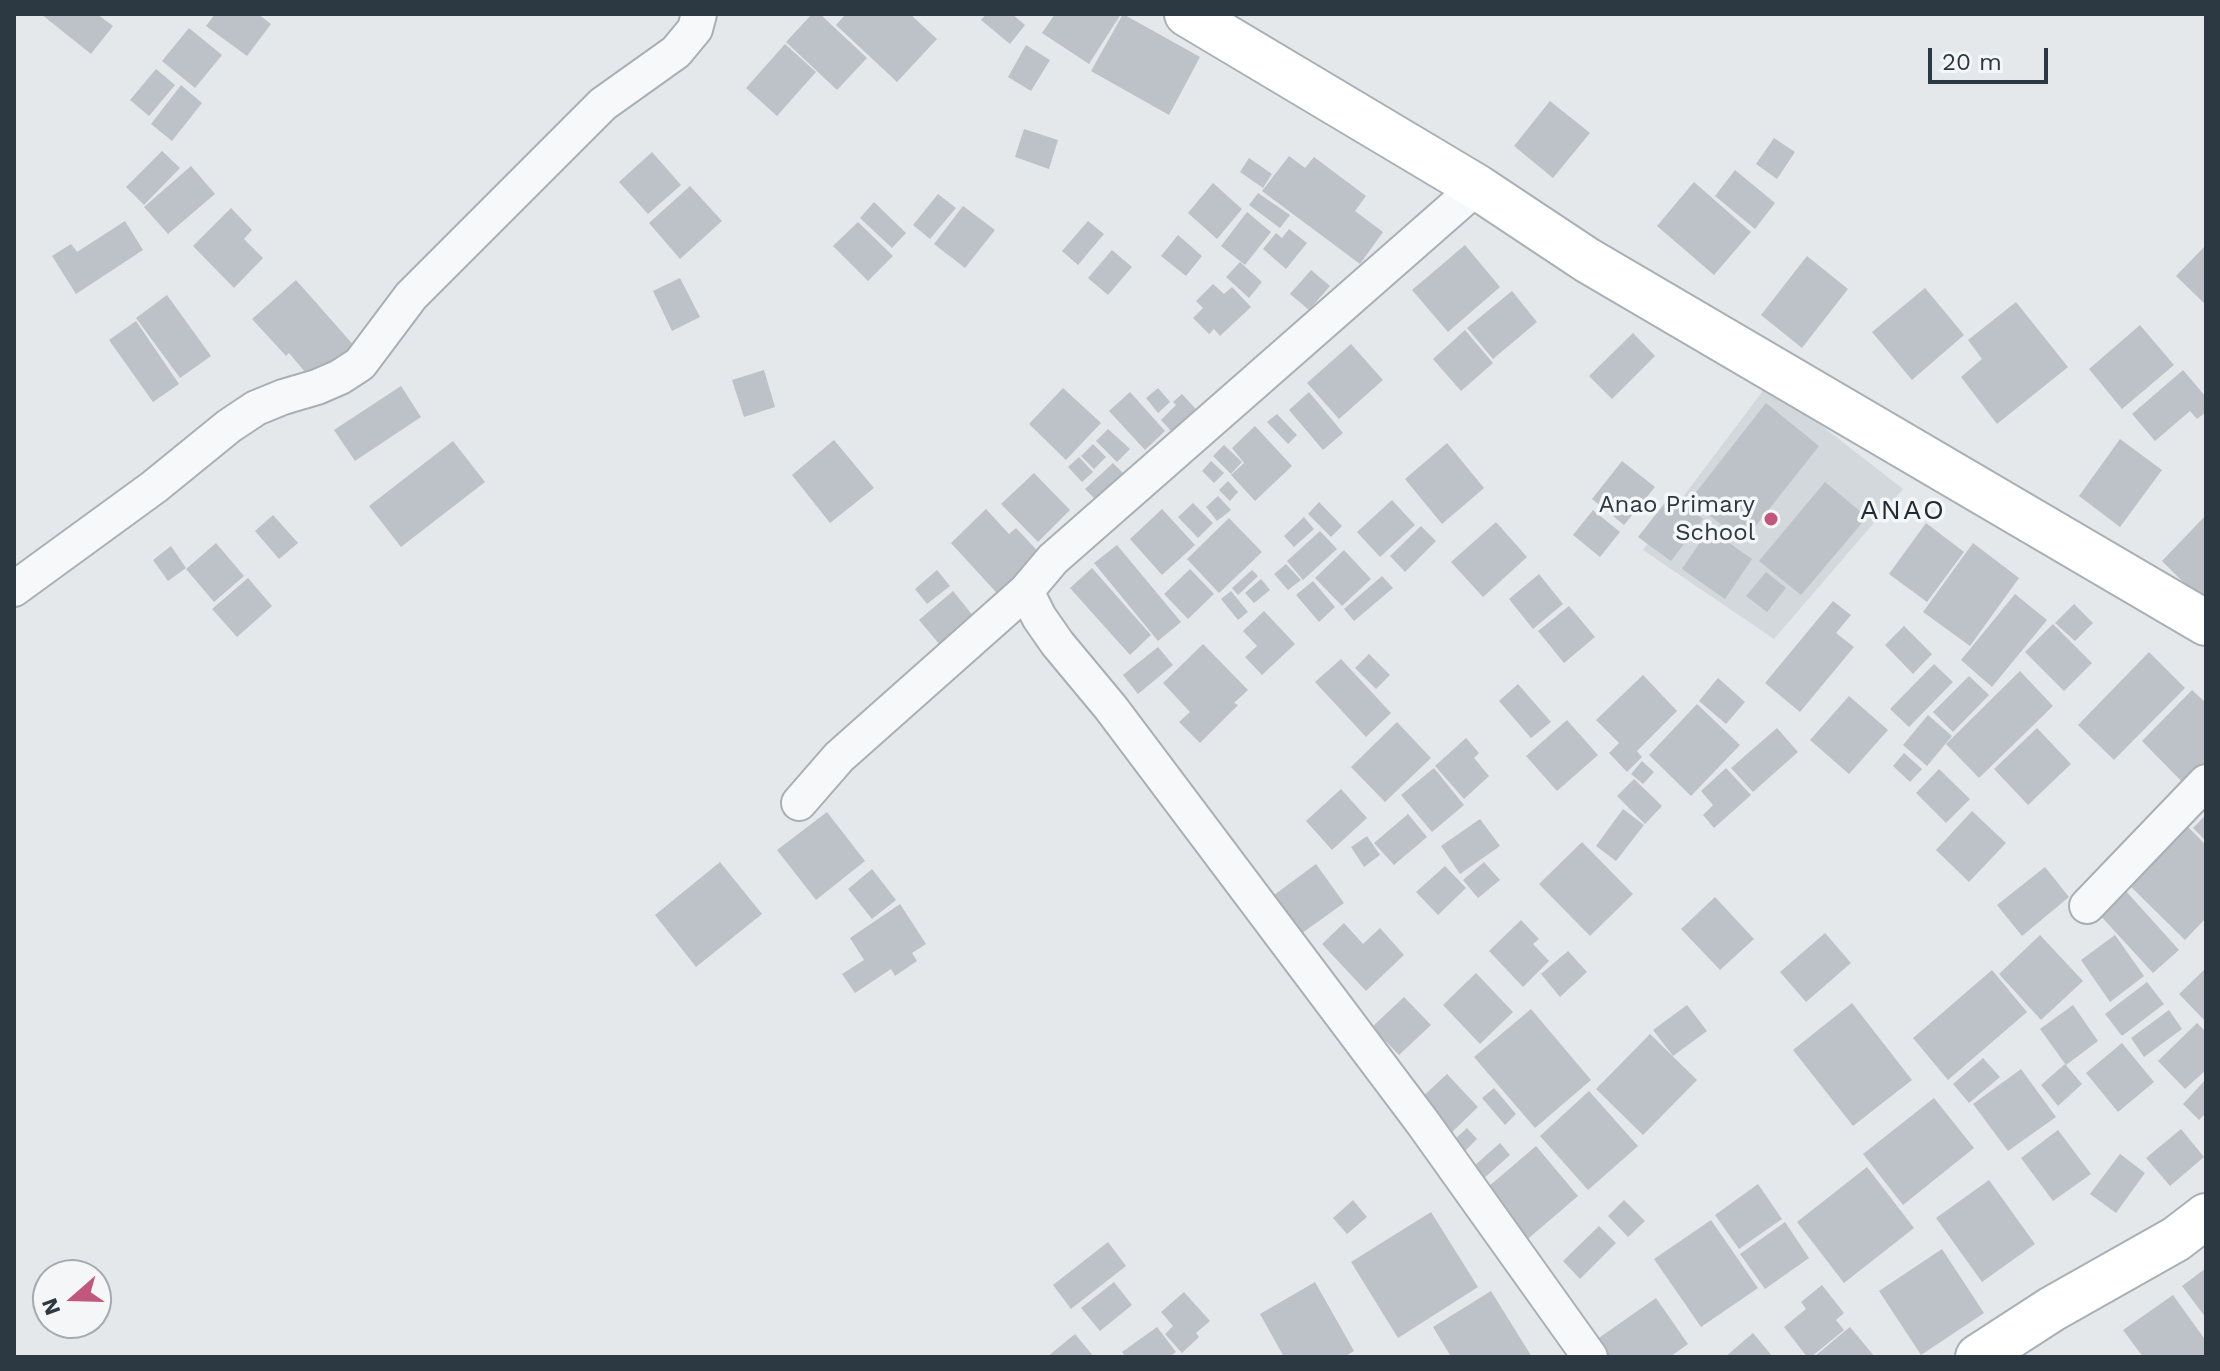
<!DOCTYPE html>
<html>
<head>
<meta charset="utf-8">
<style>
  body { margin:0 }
  #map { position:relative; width:2220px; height:1371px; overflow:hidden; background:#e4e8eb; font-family:"Work Sans",sans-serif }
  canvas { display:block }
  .frame { position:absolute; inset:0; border:16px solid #2d3942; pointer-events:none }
  .north { position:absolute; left:32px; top:1259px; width:80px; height:80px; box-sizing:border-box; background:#f4f6f8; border:2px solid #a4aaaf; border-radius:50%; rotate:250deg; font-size:22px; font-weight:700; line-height:32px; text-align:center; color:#2d3942 }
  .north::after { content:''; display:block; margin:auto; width:28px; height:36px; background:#c3567c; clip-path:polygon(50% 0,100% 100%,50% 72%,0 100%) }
  .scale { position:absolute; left:1928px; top:48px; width:120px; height:36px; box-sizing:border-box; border:4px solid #2d3942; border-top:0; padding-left:10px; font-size:24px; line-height:28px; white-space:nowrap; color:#2d3942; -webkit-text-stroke:6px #f4f6f8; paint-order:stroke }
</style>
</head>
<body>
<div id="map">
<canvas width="2220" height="1371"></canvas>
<div class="frame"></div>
<div class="north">N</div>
<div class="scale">20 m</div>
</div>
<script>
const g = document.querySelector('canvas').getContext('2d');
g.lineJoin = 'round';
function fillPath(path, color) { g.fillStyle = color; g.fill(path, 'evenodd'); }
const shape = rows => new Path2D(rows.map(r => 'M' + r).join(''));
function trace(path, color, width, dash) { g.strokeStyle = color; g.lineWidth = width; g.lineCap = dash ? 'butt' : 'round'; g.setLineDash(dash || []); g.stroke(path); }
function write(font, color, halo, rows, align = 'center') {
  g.font = font + ' "Work Sans",sans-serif'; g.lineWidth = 7; g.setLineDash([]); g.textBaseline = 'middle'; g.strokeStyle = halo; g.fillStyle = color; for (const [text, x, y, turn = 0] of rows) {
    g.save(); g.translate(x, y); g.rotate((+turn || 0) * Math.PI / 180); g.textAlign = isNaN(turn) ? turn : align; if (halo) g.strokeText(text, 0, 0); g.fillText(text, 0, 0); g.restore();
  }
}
const built = shape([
  [1768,384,1903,489,1774,639,1643,550]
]);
const building = shape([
  [41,14,97,14,113,26,91,54],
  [215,14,258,14,271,24,247,56,206,26],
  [812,14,820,14,867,58,837,90,786,42],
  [846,14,910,14,937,39,897,82,836,25],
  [986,14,1012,14,1025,25,1010,44,981,20],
  [1055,14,1121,14,1089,64,1042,33],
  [1123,14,1200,57,1169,115,1091,71],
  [189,28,222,55,195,88,162,61],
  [785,44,816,72,777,116,746,88],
  [1026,45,1050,60,1031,91,1008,77],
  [156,69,175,85,149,116,130,100],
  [181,85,202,103,172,141,151,124],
  [1550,101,1590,133,1553,178,1514,146],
  [1024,129,1058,140,1049,169,1015,157],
  [1774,138,1795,152,1777,179,1756,164],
  [162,151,180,168,144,205,126,187],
  [652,152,681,185,648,214,619,182],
  [1289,156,1305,168,1314,157,1366,196,1355,211,1383,232,1360,264,1262,191],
  [1249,158,1272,174,1263,188,1240,172],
  [191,166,215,194,168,234,144,207],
  [1735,170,1775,203,1755,229,1715,196],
  [1694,182,1751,232,1714,275,1657,226],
  [1213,183,1242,209,1217,239,1188,213],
  [690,186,722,221,680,259,649,223],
  [1258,193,1290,215,1280,228,1249,205],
  [938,194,956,208,930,239,913,225],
  [874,202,906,233,892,248,860,218],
  [963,206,995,230,965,268,934,244],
  [231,208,252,230,244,239,263,258,234,288,193,246],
  [1247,212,1271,232,1245,265,1221,246],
  [125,221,143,250,76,294,52,256,71,244,77,252],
  [1088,221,1104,234,1078,265,1062,251],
  [858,222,893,256,868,281,833,246],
  [1289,229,1307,243,1286,269,1263,249,1276,233,1282,238],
  [1178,235,1202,256,1186,276,1161,256],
  [1465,245,1500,287,1448,332,1412,290],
  [2206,245,2206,305,2176,276],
  [1112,250,1132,267,1108,295,1088,278],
  [1807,256,1848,289,1802,348,1761,315],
  [1240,262,1262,282,1249,298,1226,277],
  [1311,270,1330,286,1309,310,1290,294],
  [680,278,700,317,672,331,653,291],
  [296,280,357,349,316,385,289,353,286,356,252,319],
  [1213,284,1224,294,1232,287,1251,307,1220,336,1214,329,1209,334,1193,318,1203,308,1196,301],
  [1925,288,1964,335,1912,380,1872,332],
  [1512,291,1537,322,1493,359,1467,328],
  [167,295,211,356,180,378,136,318],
  [2016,302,2068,367,1997,424,1961,377,1982,359,1968,340],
  [136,321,179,384,153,402,109,340],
  [2140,325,2174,365,2122,409,2089,369],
  [1465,330,1493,363,1461,391,1433,359],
  [1633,333,1655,356,1612,399,1589,376],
  [1351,344,1383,380,1339,419,1307,383],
  [764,370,775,407,744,417,732,380],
  [2183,370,2206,397,2206,412,2197,419,2190,411,2155,441,2132,414],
  [401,386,421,417,355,461,334,430],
  [1063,388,1101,423,1066,460,1029,424],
  [1158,388,1170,402,1158,413,1146,398],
  [1130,392,1165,431,1145,450,1109,411],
  [1309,392,1343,433,1323,450,1289,410],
  [1182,394,1204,418,1179,440,1161,420,1176,405,1173,402],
  [1766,403,1819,446,1743,542,1690,500],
  [1277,414,1297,435,1288,444,1267,422],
  [1255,426,1292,466,1255,501,1231,475,1244,463,1232,448],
  [1108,429,1130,449,1117,462,1096,441],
  [2120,439,2162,470,2120,527,2079,496],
  [834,440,874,488,830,523,792,475],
  [453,441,485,482,401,547,369,506],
  [1447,443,1484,488,1442,524,1405,479],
  [1093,444,1106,457,1094,469,1081,456],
  [1224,445,1242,462,1231,474,1213,456],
  [1079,457,1093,472,1082,482,1068,467],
  [1211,461,1224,473,1214,483,1202,471],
  [1622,461,1655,487,1624,525,1592,499],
  [1113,463,1127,477,1099,503,1085,489],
  [1034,473,1070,510,1038,542,1001,504],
  [1228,481,1238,492,1230,501,1219,490],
  [1825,482,1867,517,1801,595,1759,561],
  [1671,495,1703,519,1671,561,1638,537],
  [1218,496,1231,510,1217,521,1206,507],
  [1392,500,1415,525,1380,557,1357,532],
  [1319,502,1342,526,1331,537,1308,514],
  [1193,503,1213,523,1198,538,1178,517],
  [986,509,1009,534,1016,528,1048,562,1005,602,951,543],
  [1162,509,1195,545,1162,575,1130,539],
  [1593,510,1620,532,1600,557,1573,535],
  [273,515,298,543,279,559,255,531],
  [2206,515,2206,593,2200,599,2162,561],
  [1304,517,1314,529,1294,547,1284,536],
  [1229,518,1262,552,1219,593,1187,559],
  [1496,522,1527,557,1483,597,1451,562],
  [1926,523,1964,552,1927,602,1889,574],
  [1421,526,1436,541,1405,572,1390,556],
  [1709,529,1752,559,1725,599,1682,569],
  [1320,531,1337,549,1303,580,1287,561],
  [216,543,244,576,214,602,186,569],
  [1973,543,2019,578,1970,646,1923,612],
  [1117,545,1181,622,1158,641,1094,563],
  [171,546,186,568,168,581,153,560],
  [1344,550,1371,579,1342,606,1315,578],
  [1286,564,1301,580,1288,590,1274,574],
  [1092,568,1151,635,1130,655,1070,588],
  [1190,569,1214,594,1188,619,1164,594],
  [937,570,950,586,927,604,915,589],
  [1252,570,1258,576,1238,595,1232,588],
  [1766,572,1786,588,1767,612,1746,596],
  [1539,574,1563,604,1533,629,1509,599],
  [1382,576,1393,588,1354,621,1344,609],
  [248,578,272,606,237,637,212,609],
  [1261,579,1270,590,1254,603,1245,593],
  [1313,581,1335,607,1319,622,1296,595],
  [953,591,974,617,940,645,919,620],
  [1231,591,1248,612,1238,620,1221,599],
  [2015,594,2047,620,1992,687,1961,660],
  [1833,601,1851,615,1836,633,1854,647,1800,712,1765,683],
  [2074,604,2093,623,2075,641,2055,623],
  [1569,606,1595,637,1564,663,1538,631],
  [1264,611,1295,644,1262,675,1245,657,1257,646,1243,631],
  [2053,624,2092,663,2064,691,2025,652],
  [1904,626,1932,654,1913,674,1885,645],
  [1203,644,1248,690,1234,703,1238,705,1200,743,1179,722,1190,712,1163,683],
  [1158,647,1173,665,1138,694,1123,675],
  [2149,652,2185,688,2114,760,2078,725],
  [1369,654,1390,675,1376,689,1355,668],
  [1341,659,1391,713,1366,737,1315,682],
  [1934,664,1953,682,1909,727,1890,709],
  [2020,671,2053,706,1979,778,1946,744],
  [1643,675,1677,711,1637,751,1642,757,1627,772,1609,753,1619,743,1596,720],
  [1969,676,1989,695,1953,732,1933,712],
  [1718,678,1745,702,1726,724,1699,701],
  [1518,684,1551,722,1531,738,1499,701],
  [2192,690,2206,703,2206,778,2192,792,2142,741],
  [1849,696,1888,730,1849,774,1810,740],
  [1697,704,1740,745,1691,796,1649,755],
  [1928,715,1952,736,1927,766,1903,745],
  [1567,720,1598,755,1557,791,1526,756],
  [1397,722,1431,758,1385,802,1351,767],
  [1777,728,1798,752,1753,792,1731,768],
  [2037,728,2071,764,2028,805,1994,769],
  [1466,738,1479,753,1474,758,1489,776,1464,799,1435,766],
  [1904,753,1922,769,1910,782,1893,766],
  [1642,761,1654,772,1643,784,1631,774],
  [1434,768,1464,805,1432,832,1401,795],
  [1726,768,1751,795,1714,828,1703,815,1713,805,1701,791],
  [1939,769,1970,799,1946,823,1916,793],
  [1634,779,1662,806,1645,824,1617,796],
  [1341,789,1367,818,1332,850,1306,821],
  [1623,809,1644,825,1616,861,1596,846],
  [1972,811,2006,843,1969,882,1936,850],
  [827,812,865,861,816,900,777,850],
  [1408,814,1427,837,1394,865,1374,843],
  [2206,815,2206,841,2193,828],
  [1480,819,1500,846,1460,874,1441,846],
  [2181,820,2206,845,2206,918,2185,940,2123,879],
  [1367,836,1380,855,1364,867,1351,847],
  [1582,842,1633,894,1590,936,1539,884],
  [720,862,762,914,696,967,655,915],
  [1484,862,1500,880,1478,898,1463,880],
  [1316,864,1344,903,1298,936,1270,898],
  [1445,866,1466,888,1438,915,1416,892],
  [2045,867,2069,897,2022,936,1997,905],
  [872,869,896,900,872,919,848,889],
  [2125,890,2179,950,2153,973,2099,914],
  [1715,897,1754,939,1720,970,1681,929],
  [900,904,926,944,912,953,917,961,895,976,891,969,855,993,842,974,864,960,850,938],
  [1521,920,1539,939,1533,944,1549,961,1523,987,1489,951],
  [1344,923,1363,944,1380,928,1404,955,1366,991,1322,944],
  [1825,933,1851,963,1806,1002,1780,972],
  [2040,935,2083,981,2041,1020,1999,974],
  [2115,935,2144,976,2110,1002,2081,960],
  [1568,951,1587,972,1560,997,1541,974],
  [2206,968,2206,1022,2179,994],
  [1992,970,2027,1012,1948,1080,1913,1038],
  [1476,973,1513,1012,1480,1044,1443,1005],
  [2147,982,2164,1004,2122,1036,2105,1014],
  [1404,997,1431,1025,1399,1055,1372,1027],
  [1852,1003,1912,1080,1853,1126,1793,1050],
  [1687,1005,1707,1031,1673,1056,1653,1030],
  [2073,1005,2098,1041,2066,1065,2040,1029],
  [1531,1009,1591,1080,1535,1128,1474,1057],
  [2169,1010,2182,1029,2144,1057,2131,1038],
  [2197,1023,2206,1032,2206,1070,2185,1089,2158,1061],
  [1650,1034,1697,1080,1643,1135,1596,1089],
  [2122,1043,2154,1082,2118,1112,2086,1073],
  [1983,1058,2000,1077,1969,1103,1953,1084],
  [2065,1064,2082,1084,2058,1106,2041,1085],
  [2021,1069,2056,1117,2008,1151,1973,1104],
  [1447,1074,1478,1107,1451,1133,1419,1100],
  [2206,1079,2206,1113,2199,1120,2183,1104],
  [1494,1088,1516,1114,1505,1125,1482,1098],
  [1589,1091,1638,1146,1588,1190,1540,1136],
  [1934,1098,1974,1148,1903,1205,1863,1154],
  [1467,1128,1477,1139,1463,1153,1452,1142],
  [2181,1129,2204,1157,2170,1186,2146,1158],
  [2058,1130,2091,1174,2053,1201,2021,1158],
  [1500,1143,1510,1155,1483,1179,1473,1167],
  [1536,1146,1578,1196,1523,1243,1481,1193],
  [2120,1154,2145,1173,2116,1213,2090,1194],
  [1867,1167,1914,1228,1844,1283,1797,1222],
  [1989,1180,2035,1244,1982,1282,1936,1218],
  [1758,1184,1782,1219,1739,1249,1715,1215],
  [1353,1200,1367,1217,1347,1234,1333,1218],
  [1624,1200,1645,1221,1628,1237,1608,1216],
  [1431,1212,1478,1287,1398,1338,1351,1262],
  [1711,1220,1758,1288,1701,1327,1654,1259],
  [1785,1222,1809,1258,1765,1289,1740,1254],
  [1599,1226,1616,1243,1580,1279,1563,1261],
  [1108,1242,1126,1266,1071,1309,1053,1285],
  [1942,1249,1984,1313,1921,1355,1879,1291],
  [2206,1268,2206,1318,2182,1286],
  [1114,1282,1132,1305,1100,1331,1081,1308],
  [1315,1282,1354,1351,1344,1357,1284,1357,1260,1314],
  [1822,1285,1844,1313,1836,1320,1844,1330,1811,1357,1807,1357,1784,1327,1806,1309,1801,1302],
  [1491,1291,1532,1357,1447,1357,1450,1355,1433,1327],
  [1184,1292,1210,1321,1196,1333,1199,1337,1182,1353,1165,1334,1173,1326,1161,1312],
  [2173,1295,2206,1341,2206,1357,2143,1357,2123,1330],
  [1656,1298,1688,1344,1670,1357,1603,1357,1593,1342],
  [1157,1327,1176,1352,1169,1357,1126,1357,1122,1352],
  [1850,1327,1875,1357,1814,1357,1846,1330],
  [1753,1333,1773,1357,1725,1357],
  [1075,1334,1094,1357,1047,1357]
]);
const street = shape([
  [1477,187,1053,559,1026,591,1039,617,1057,643,1111,708,1423,1123,1590,1357],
  [14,589,154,487,229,426,256,408,283,397,317,387,340,377,360,364,411,296,603,104,676,52,695,29,699,14],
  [799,803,839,757,1026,591],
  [2087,906,2206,782]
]);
const secondary = shape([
  [1187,14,1477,187,1587,260,2206,623],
  [1978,1357,2052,1309,2176,1239,2206,1216]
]);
const markers = [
  [1771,519,8,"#c3567c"]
];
const poiNames = [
  ["Anao Primary",1755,505],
  ["School",1755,533]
];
const quarterNames = [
  ["ANAO",1903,511]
];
fillPath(built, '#d2d8dc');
fillPath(building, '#bcc2c7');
trace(street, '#a9b0b5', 38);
trace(secondary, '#a9b0b5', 48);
trace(street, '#f7f8f9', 34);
trace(secondary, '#fff', 44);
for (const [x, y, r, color] of markers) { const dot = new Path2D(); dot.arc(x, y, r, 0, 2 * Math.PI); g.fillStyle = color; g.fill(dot); trace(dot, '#f4f6f8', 3); }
write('24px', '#2d3942', '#f4f6f8', poiNames, 'right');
g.letterSpacing = '2px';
write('28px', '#1f2a33', '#f4f6f8', quarterNames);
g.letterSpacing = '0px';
</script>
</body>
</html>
